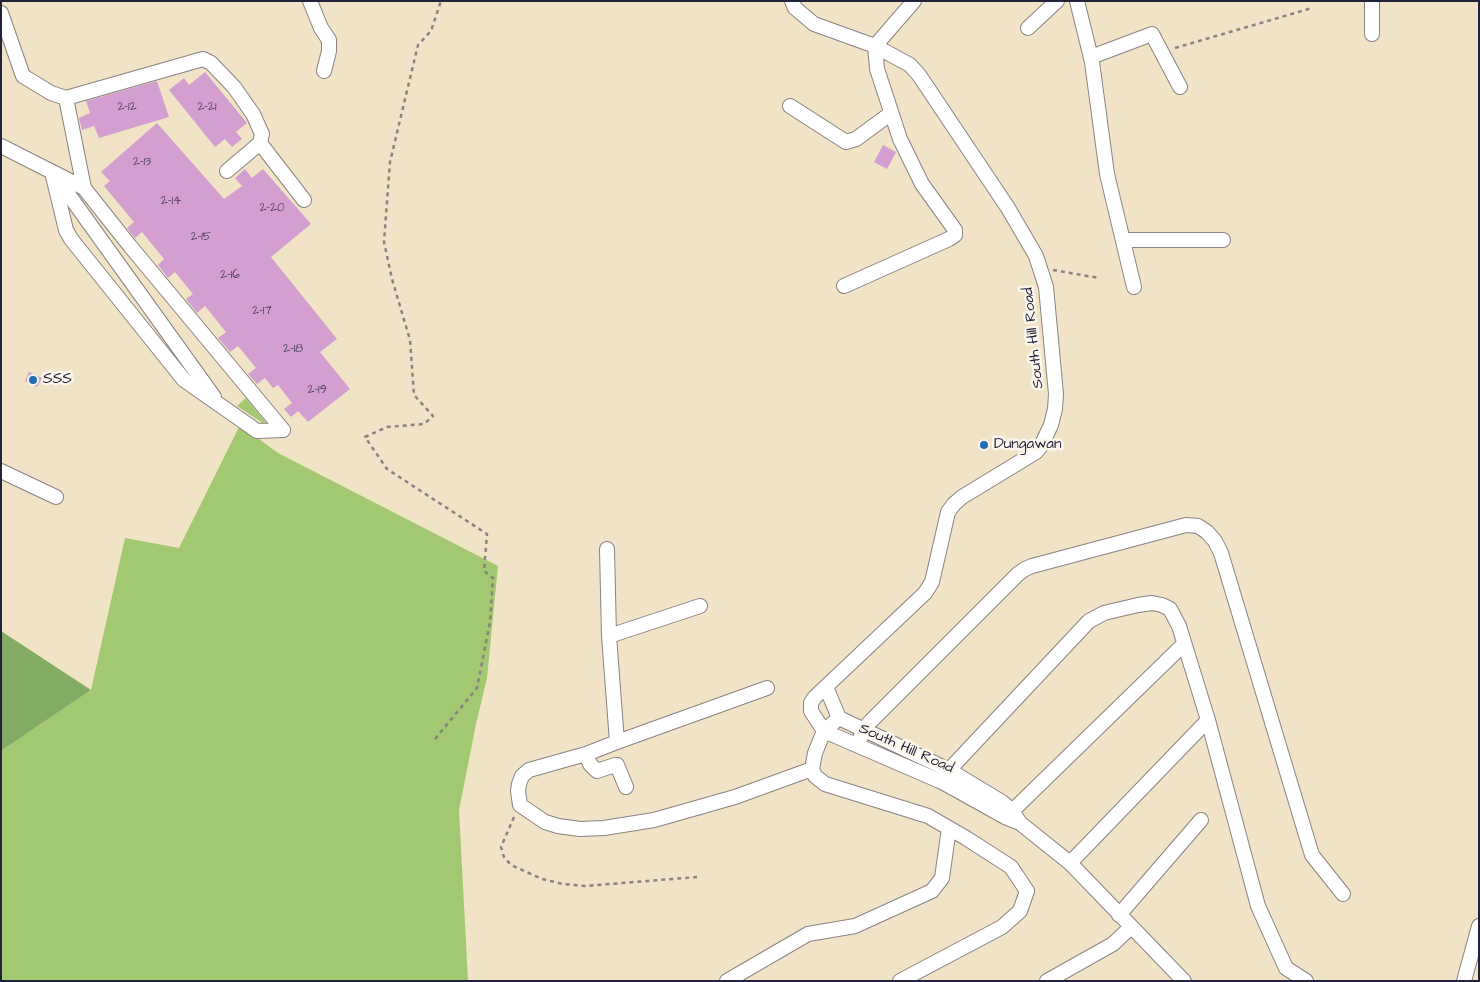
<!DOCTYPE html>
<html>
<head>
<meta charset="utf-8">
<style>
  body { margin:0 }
  #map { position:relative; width:1480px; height:982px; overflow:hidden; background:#f1e3c6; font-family:"Architects Daughter",sans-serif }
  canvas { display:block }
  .frame { position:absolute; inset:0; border:2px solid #22223b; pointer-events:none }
</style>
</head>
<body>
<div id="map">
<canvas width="1480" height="982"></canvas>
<div class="frame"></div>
</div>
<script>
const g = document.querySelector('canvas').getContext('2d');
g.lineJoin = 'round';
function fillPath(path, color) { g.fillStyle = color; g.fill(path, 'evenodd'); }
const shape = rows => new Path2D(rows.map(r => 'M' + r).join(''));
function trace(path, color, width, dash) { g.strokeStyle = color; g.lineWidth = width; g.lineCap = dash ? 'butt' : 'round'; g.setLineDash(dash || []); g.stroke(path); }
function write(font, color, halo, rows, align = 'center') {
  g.font = font + ' "Architects Daughter",sans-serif'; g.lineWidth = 5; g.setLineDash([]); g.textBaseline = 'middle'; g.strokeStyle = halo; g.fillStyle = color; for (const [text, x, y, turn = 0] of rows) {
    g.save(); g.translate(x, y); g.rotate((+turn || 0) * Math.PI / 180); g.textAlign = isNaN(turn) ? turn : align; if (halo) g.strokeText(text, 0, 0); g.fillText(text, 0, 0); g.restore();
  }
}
const green = shape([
  [246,398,270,428,237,406],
  [240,425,278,453,498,566,487,678,476,724,459,810,468,981,1,981,1,751,91,690,125,538,179,548]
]);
const forest = shape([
  [1,631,91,690,1,751]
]);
const building = shape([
  [205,72,247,123,236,132,242,139,232,147,225,139,215,147,169,90,184,78,189,85],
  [157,81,169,117,99,138,94,126,82,130,79,118,90,113,86,101],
  [157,123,224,199,242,186,235,178,245,169,252,178,263,169,311,224,271,257,337,339,320,352,350,389,308,422,298,411,291,417,284,409,292,403,278,385,273,388,265,378,257,384,248,374,256,368,238,346,230,352,218,338,226,332,205,306,197,313,186,299,193,294,175,272,168,278,158,265,164,259,142,232,135,238,127,228,134,222,104,186,110,181,101,172],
  [883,145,896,152,887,169,874,162],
  [29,372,42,378,37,387,25,381]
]);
const path = shape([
  [1175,48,1312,8],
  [1053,270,1099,278],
  [435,739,477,688,490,622,493,578,484,571,487,534,387,469,365,437,387,427,424,424,433,416,414,395,410,340,392,279,384,242,390,162,418,45,431,31,441,1],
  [514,817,501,847,504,857,511,865,542,879,563,884,585,886,697,877]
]);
const minor = shape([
  [310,1,321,28,329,40,329,51,324,71],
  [792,1,795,8,814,24,875,46,910,65,919,75,1008,208,1036,256,1046,287,1056,394,1055,409,1051,425,1041,446,1036,452,962,497,954,504,948,512,932,582,925,593,815,697,811,703,811,711,824,731,942,782,1005,817,1020,823],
  [1077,1,1092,62,1107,174,1134,287],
  [1,13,23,76,51,93,66,98,84,188],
  [1028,28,1057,1],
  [1372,34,1372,1],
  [1091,57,1152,34,1180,87],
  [66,98,203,59,211,63,234,87,253,114,262,134,260,143,227,171],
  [790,106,846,142,856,139,890,114],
  [260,143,304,200],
  [1,146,84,188,130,246,283,430],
  [52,172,66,230,71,239,184,380,257,431,283,430],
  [56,177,214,397],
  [1123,240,1223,240],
  [844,286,949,239,955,235,955,230,922,184,900,139,877,69,875,46,914,1],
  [1,471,56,497],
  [607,549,609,636,617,742],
  [609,636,700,606],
  [826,687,839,718,949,770,1002,802,1012,811,1020,823,1070,863,1184,981],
  [767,688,617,742,586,754,529,770,522,776,519,784,518,791,520,805,545,822,558,826,580,829,604,828,654,820,735,797,812,769,815,753,824,731,839,718],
  [858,745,863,730,871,721,1018,574,1025,569,1032,566,1186,525,1198,526,1207,532,1215,541,1221,553,1312,855,1343,894],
  [586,754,590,764,597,771,615,765,617,765,626,787],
  [812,769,815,776,825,784,928,816,966,838,1011,867,1027,891,1020,911,1002,927,900,981],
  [942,782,949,770,1089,621,1104,613,1138,605,1152,603,1162,605,1170,609,1179,626,1208,720,1258,906,1286,968,1306,981],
  [1006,817,1184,644],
  [1070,863,1208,720],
  [1119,915,1201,820],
  [727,981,808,934,855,926,932,891,942,878,949,828],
  [1047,981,1113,944,1131,927],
  [1464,981,1479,926]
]);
const markers = [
  [33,380,5,"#1f6fb2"],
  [984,445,5,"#1f6fb2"]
];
const numberNames = [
  ["2-12",127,107],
  ["2-21",207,107],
  ["2-13",142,162],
  ["2-14",171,201],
  ["2-20",272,208],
  ["2-15",201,237],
  ["2-16",230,275],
  ["2-17",262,311],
  ["2-18",293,349],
  ["2-19",317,390]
];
const streetNames = [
  ["South Hill Road",1034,338,-96],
  ["South Hill Road",906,749,24]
];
const poiNames = [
  ["SSS",43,380],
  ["Dungawan",994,445]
];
fillPath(green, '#a3c872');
fillPath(forest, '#82ac64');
fillPath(building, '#d29fd0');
trace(minor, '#8a8280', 16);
trace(path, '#8a8280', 2.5, [4, 4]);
trace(minor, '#fff', 14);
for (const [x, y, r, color] of markers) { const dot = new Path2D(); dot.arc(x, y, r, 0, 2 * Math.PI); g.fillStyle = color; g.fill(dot); trace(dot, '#fbf7ec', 2); }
write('12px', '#4e4160', null, numberNames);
write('15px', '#22223b', '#fbf7ec', streetNames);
write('15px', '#22223b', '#fbf7ec', poiNames, 'left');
</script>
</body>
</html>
